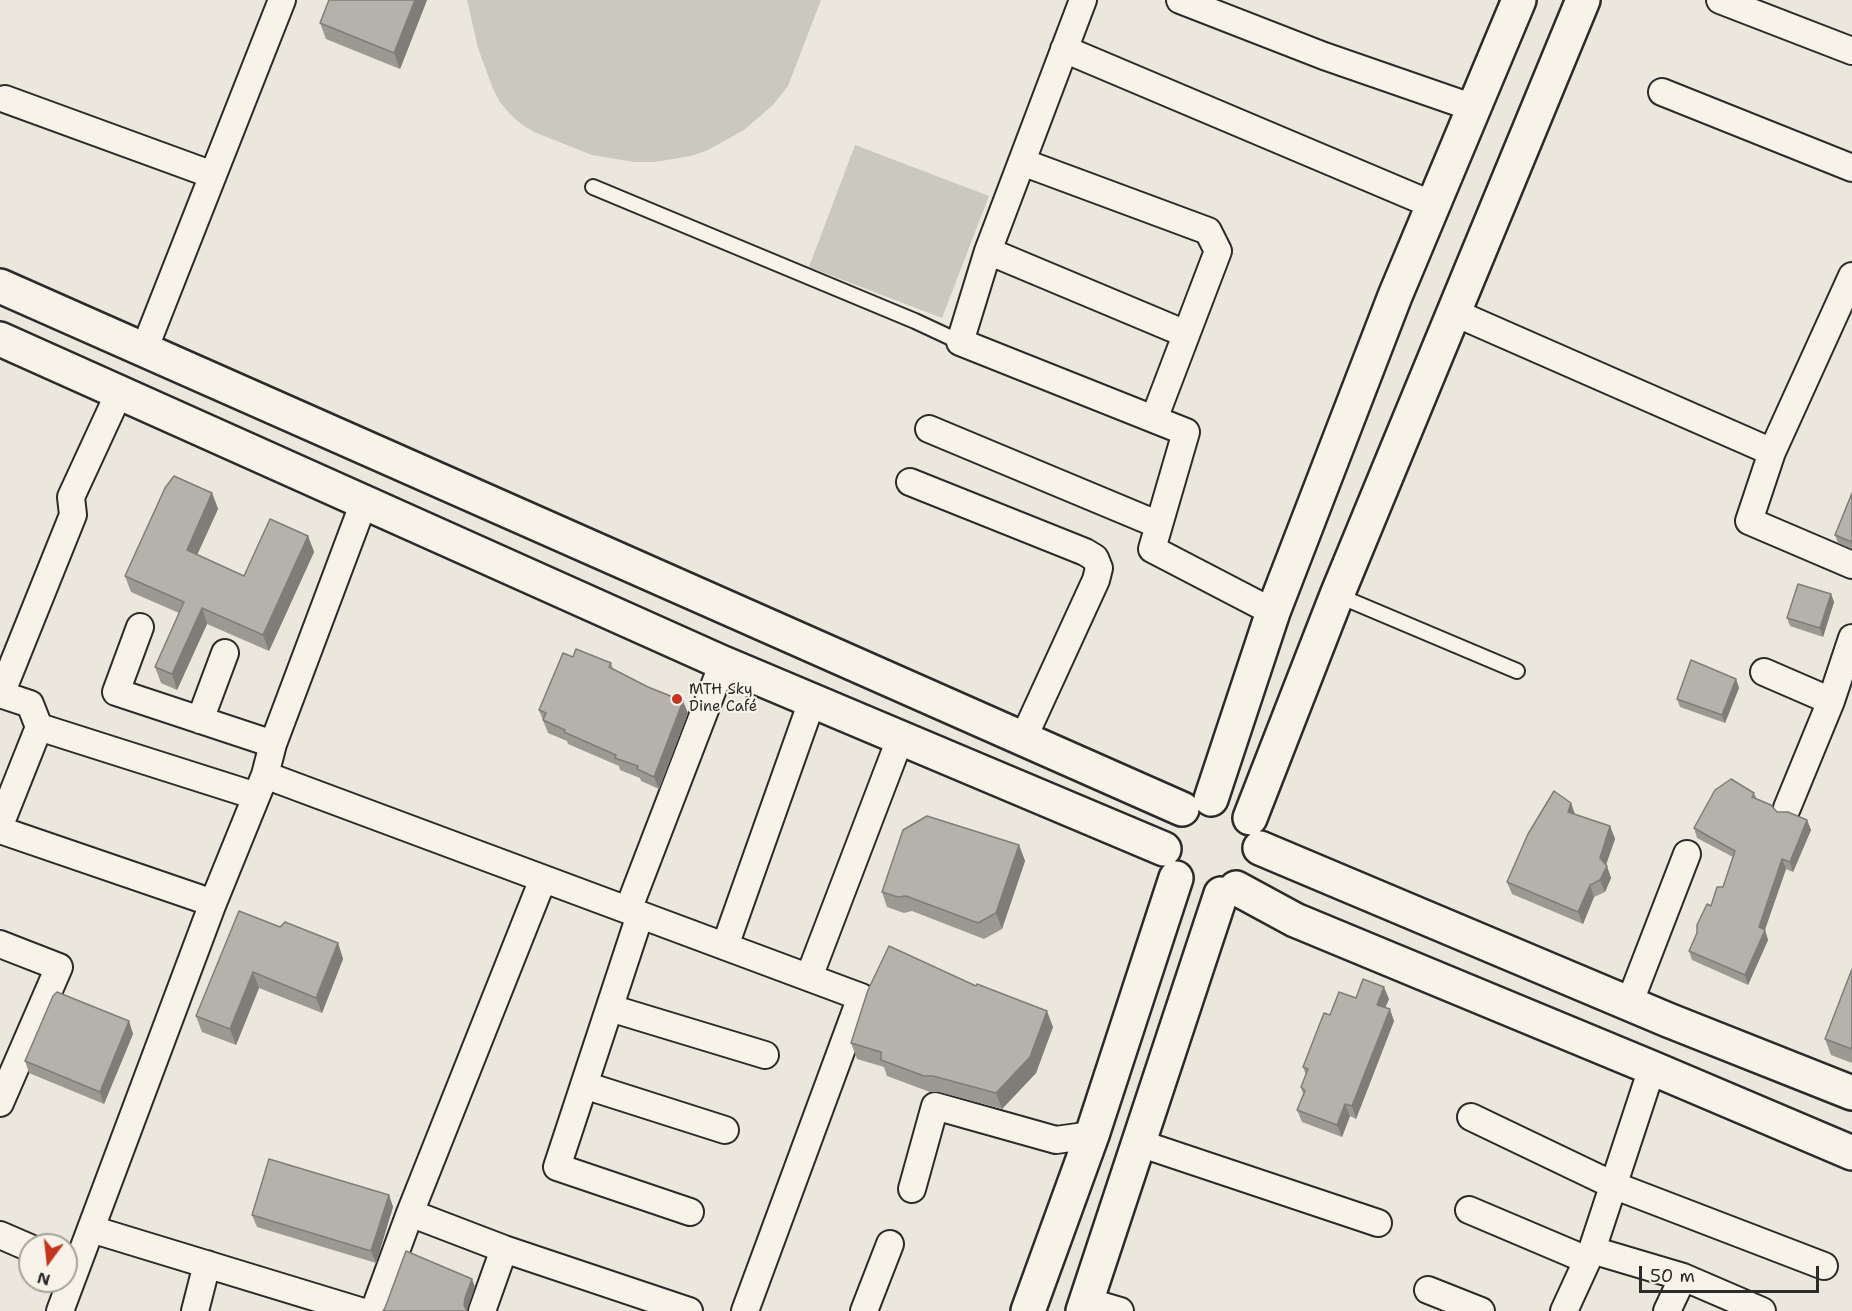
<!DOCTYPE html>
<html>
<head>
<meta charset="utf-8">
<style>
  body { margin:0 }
  #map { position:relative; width:1852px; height:1311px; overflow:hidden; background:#ebe7dd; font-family:"Shantell Sans",sans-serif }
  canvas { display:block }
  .north { position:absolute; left:18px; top:1233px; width:60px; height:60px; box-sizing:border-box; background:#f7f3e8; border:2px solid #a5a39c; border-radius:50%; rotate:195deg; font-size:16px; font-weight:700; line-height:24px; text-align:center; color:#2b2b2b }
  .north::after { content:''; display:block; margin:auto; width:21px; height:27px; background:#c8321e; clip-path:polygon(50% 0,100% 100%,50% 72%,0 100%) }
  .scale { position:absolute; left:1639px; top:1266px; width:180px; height:27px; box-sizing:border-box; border:3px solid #2b2b2b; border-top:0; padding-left:8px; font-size:18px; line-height:21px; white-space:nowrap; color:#2b2b2b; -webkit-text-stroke:4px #f7f3e8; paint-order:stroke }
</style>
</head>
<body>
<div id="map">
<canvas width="1852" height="1311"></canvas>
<div class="north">N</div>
<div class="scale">50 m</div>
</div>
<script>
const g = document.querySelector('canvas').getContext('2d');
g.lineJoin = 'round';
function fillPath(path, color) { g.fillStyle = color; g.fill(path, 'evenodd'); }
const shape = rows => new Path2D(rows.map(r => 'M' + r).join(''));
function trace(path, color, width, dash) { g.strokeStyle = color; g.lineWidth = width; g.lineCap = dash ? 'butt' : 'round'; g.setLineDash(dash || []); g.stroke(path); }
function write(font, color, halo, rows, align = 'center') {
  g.font = font + ' "Shantell Sans",sans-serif'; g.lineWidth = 4.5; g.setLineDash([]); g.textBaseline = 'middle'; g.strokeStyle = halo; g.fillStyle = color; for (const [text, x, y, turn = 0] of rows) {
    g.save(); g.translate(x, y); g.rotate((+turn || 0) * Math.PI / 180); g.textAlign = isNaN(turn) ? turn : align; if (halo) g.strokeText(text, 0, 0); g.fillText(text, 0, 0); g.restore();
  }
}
const green = shape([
  [467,0,821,0,788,86,773,105,744,130,708,150,691,156,655,162,634,162,592,155,534,132,521,124,510,114,500,102,493,89,478,48],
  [855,145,989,196,942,318,809,267]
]);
const lane = shape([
  [593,187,915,321,960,342],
  [1337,595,1517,671]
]);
const street = shape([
  [1083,0,988,251,960,342,1186,432,1152,549,1273,612],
  [1180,0,1324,56,1474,108],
  [1720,0,1852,51],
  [1064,49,1433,205],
  [1662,92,1852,168],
  [5,99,213,175],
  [1022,162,1208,231,1218,251,1154,419],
  [988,251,1186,334],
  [1852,276,1772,452,1749,521,1852,565],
  [1453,312,1772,452],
  [144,350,282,0],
  [929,429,1159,525],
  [910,482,1085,552,1095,558,1099,568,1096,580,1023,739],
  [140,627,116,692,273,744],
  [1764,672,1831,701],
  [0,694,30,704,39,727,0,825],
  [1,694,73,515,71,497,119,393],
  [200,720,225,653],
  [39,727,256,796],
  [265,775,861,997,745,1311],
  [1787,808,1831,701,1852,638],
  [0,830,213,903],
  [628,910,723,663],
  [640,915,557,1167,690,1212],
  [0,944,59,967,0,1103],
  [725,946,812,701],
  [809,977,900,739],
  [1629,1004,1687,854],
  [610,1008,765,1055],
  [584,1085,725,1130],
  [1471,1117,1613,1185,1824,1266],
  [1139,1143,1378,1223],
  [912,1189,935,1106,1056,1140,1092,1135],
  [1469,1210,1587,1260],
  [410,1213,504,1249,689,1311],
  [91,1229,360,1311],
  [0,1235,30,1248],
  [1592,1250,1683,1277,1762,1311],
  [1428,1290,1481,1311],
  [1086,1301,1120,1311],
  [60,1311,213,903,265,775,273,744,364,502],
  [195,1311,207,1264],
  [374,1311,410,1213,543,879],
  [482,1311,504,1249],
  [864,1311,890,1244],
  [1564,1311,1592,1250,1652,1068],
  [1667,1311,1683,1277]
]);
const secondary = shape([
  [0,286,1182,809],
  [0,339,723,663,1164,849],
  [1211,799,1273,612,1395,296,1519,0],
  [1250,818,1337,595,1583,0],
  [1260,848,1668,1020,1852,1093],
  [1236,888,1295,920,1652,1068,1852,1153],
  [1028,1311,1092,1135,1176,878],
  [1083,1311,1221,894]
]);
const wall = shape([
  [329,0,427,0,400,69,326,39,320,23],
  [212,493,218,509,197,555,244,576,308,536,314,552,269,651,207,624,177,690,161,683,155,667,179,613,131,592,125,576],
  [1852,493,1852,549,1838,543,1835,535],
  [1831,594,1834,602,1823,637,1790,626,1787,618],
  [573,657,611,663,613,669,688,713,659,789,641,781,640,778,620,770,619,766,568,744,567,741,548,733,539,710],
  [1736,679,1739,688,1725,723,1680,707,1677,699],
  [1754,793,1757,799,1777,812,1807,820,1811,830,1793,872,1786,869,1765,930,1768,940,1748,985,1692,960,1689,951,1711,906,1723,887,1733,857,1697,838,1694,828],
  [1571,803,1575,814,1610,826,1615,839,1606,865,1611,878,1605,892,1594,897,1583,924,1512,894,1507,882],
  [1019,845,1025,861,1002,929,984,939,912,911,904,913,887,907,882,892],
  [280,927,338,943,343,959,322,1013,259,988,236,1045,202,1032,196,1016],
  [1852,969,1852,1063,1831,1055,1825,1039],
  [1356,998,1389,999,1385,1008,1394,1021,1356,1119,1350,1116,1342,1137,1302,1122,1297,1110,1303,1094,1301,1087,1306,1075,1303,1067,1330,1015],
  [129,1021,133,1034,104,1104,29,1073,25,1061],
  [1053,1027,1036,1073,1002,1109,939,1092,930,1092,887,1076,884,1067,857,1059,851,1043],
  [389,1195,393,1207,376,1263,257,1227,252,1215]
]);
const shadedWall = shape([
  [415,0,427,0,400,69,394,53],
  [212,493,218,509,192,566,187,550],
  [308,536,314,552,269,651,263,635],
  [1831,594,1834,602,1823,637,1820,628],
  [202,608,207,624,177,690,172,674],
  [1736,679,1739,688,1725,723,1722,715],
  [683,701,688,713,659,789,654,777],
  [1571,803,1575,815,1568,812],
  [1807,820,1811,830,1793,872,1790,862],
  [1610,826,1615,839,1604,870,1600,858],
  [1019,845,1025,861,1002,929,996,913],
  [1782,859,1786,869,1764,932,1765,930,1768,940,1748,985,1745,975,1759,927],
  [1607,866,1611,878,1605,892,1600,880],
  [1590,885,1594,897,1583,924,1578,912],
  [338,943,343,959,322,1013,316,998],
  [253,972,259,988,236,1045,230,1029],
  [1384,987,1389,999,1381,1017,1377,1005],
  [1390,1009,1394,1021,1356,1119,1352,1106],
  [1047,1011,1053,1027,1036,1073,1002,1109,996,1093],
  [129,1021,133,1034,104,1104,100,1092],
  [1345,1104,1350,1116,1342,1137,1337,1125],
  [389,1195,393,1207,376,1263,371,1251],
  [472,1279,475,1287,468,1307,467,1311,466,1311,464,1305,465,1298]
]);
const building = shape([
  [329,0,415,0,394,53,320,23,329,0],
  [174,476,212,493,187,550,244,576,270,519,308,536,263,635,202,608,172,674,155,667,184,602,125,576,165,488,174,476],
  [1852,493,1852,542,1835,535,1852,493],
  [1798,584,1831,594,1820,628,1787,618,1798,584],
  [576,649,611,663,609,667,648,687,683,701,654,777,637,769,638,766,615,758,616,755,564,732,565,730,543,720,546,713,539,710,563,653,573,657,576,649],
  [1691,660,1736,679,1722,715,1677,699,1691,660],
  [1731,779,1754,793,1752,797,1771,805,1777,812,1788,812,1807,820,1790,862,1782,859,1759,927,1765,930,1745,975,1689,951,1697,933,1697,925,1707,904,1711,906,1717,887,1723,887,1735,851,1694,828,1715,790,1731,779],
  [1554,791,1571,803,1568,812,1610,826,1600,858,1607,866,1600,880,1590,885,1578,912,1507,882,1528,834,1554,791],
  [927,816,1019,845,996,913,978,923,906,896,898,897,882,892,903,830,927,816],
  [239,911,280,927,285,922,338,943,316,998,253,972,230,1029,196,1016,239,911],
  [889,946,976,986,977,984,1047,1011,1030,1057,996,1093,933,1076,924,1076,881,1060,881,1052,851,1043,868,990,889,946],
  [1852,969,1852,1049,1825,1039,1852,969],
  [1363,979,1384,987,1377,1005,1390,1009,1352,1106,1345,1104,1337,1125,1297,1110,1305,1091,1301,1087,1308,1069,1303,1067,1324,1013,1330,1015,1339,992,1356,998,1363,979],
  [57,992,129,1021,100,1092,25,1061,53,996,57,992],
  [269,1159,389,1195,371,1251,252,1215,269,1159],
  [406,1251,472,1279,465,1298,464,1305,467,1311,383,1311,385,1308,406,1251]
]);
const markers = [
  [677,699,6,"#c8321e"]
];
const poiNames = [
  ["MTH Sky",689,690],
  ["Dine Café",689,707]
];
fillPath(green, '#cbc8bf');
trace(lane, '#2b2b2b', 18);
trace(street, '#2b2b2b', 30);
trace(secondary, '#2b2b2b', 38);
trace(lane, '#f7f3e8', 14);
trace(street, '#f7f3e8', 26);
trace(secondary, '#f7f3e8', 33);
fillPath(wall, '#9c9993');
fillPath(shadedWall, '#7f7d78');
fillPath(building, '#b5b2ab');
trace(building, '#7f7d78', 1.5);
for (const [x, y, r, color] of markers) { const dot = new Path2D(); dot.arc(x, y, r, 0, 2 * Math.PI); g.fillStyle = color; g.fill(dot); trace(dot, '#f7f3e8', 2); }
write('15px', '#2b2b2b', '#f7f3e8', poiNames, 'left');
</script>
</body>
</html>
